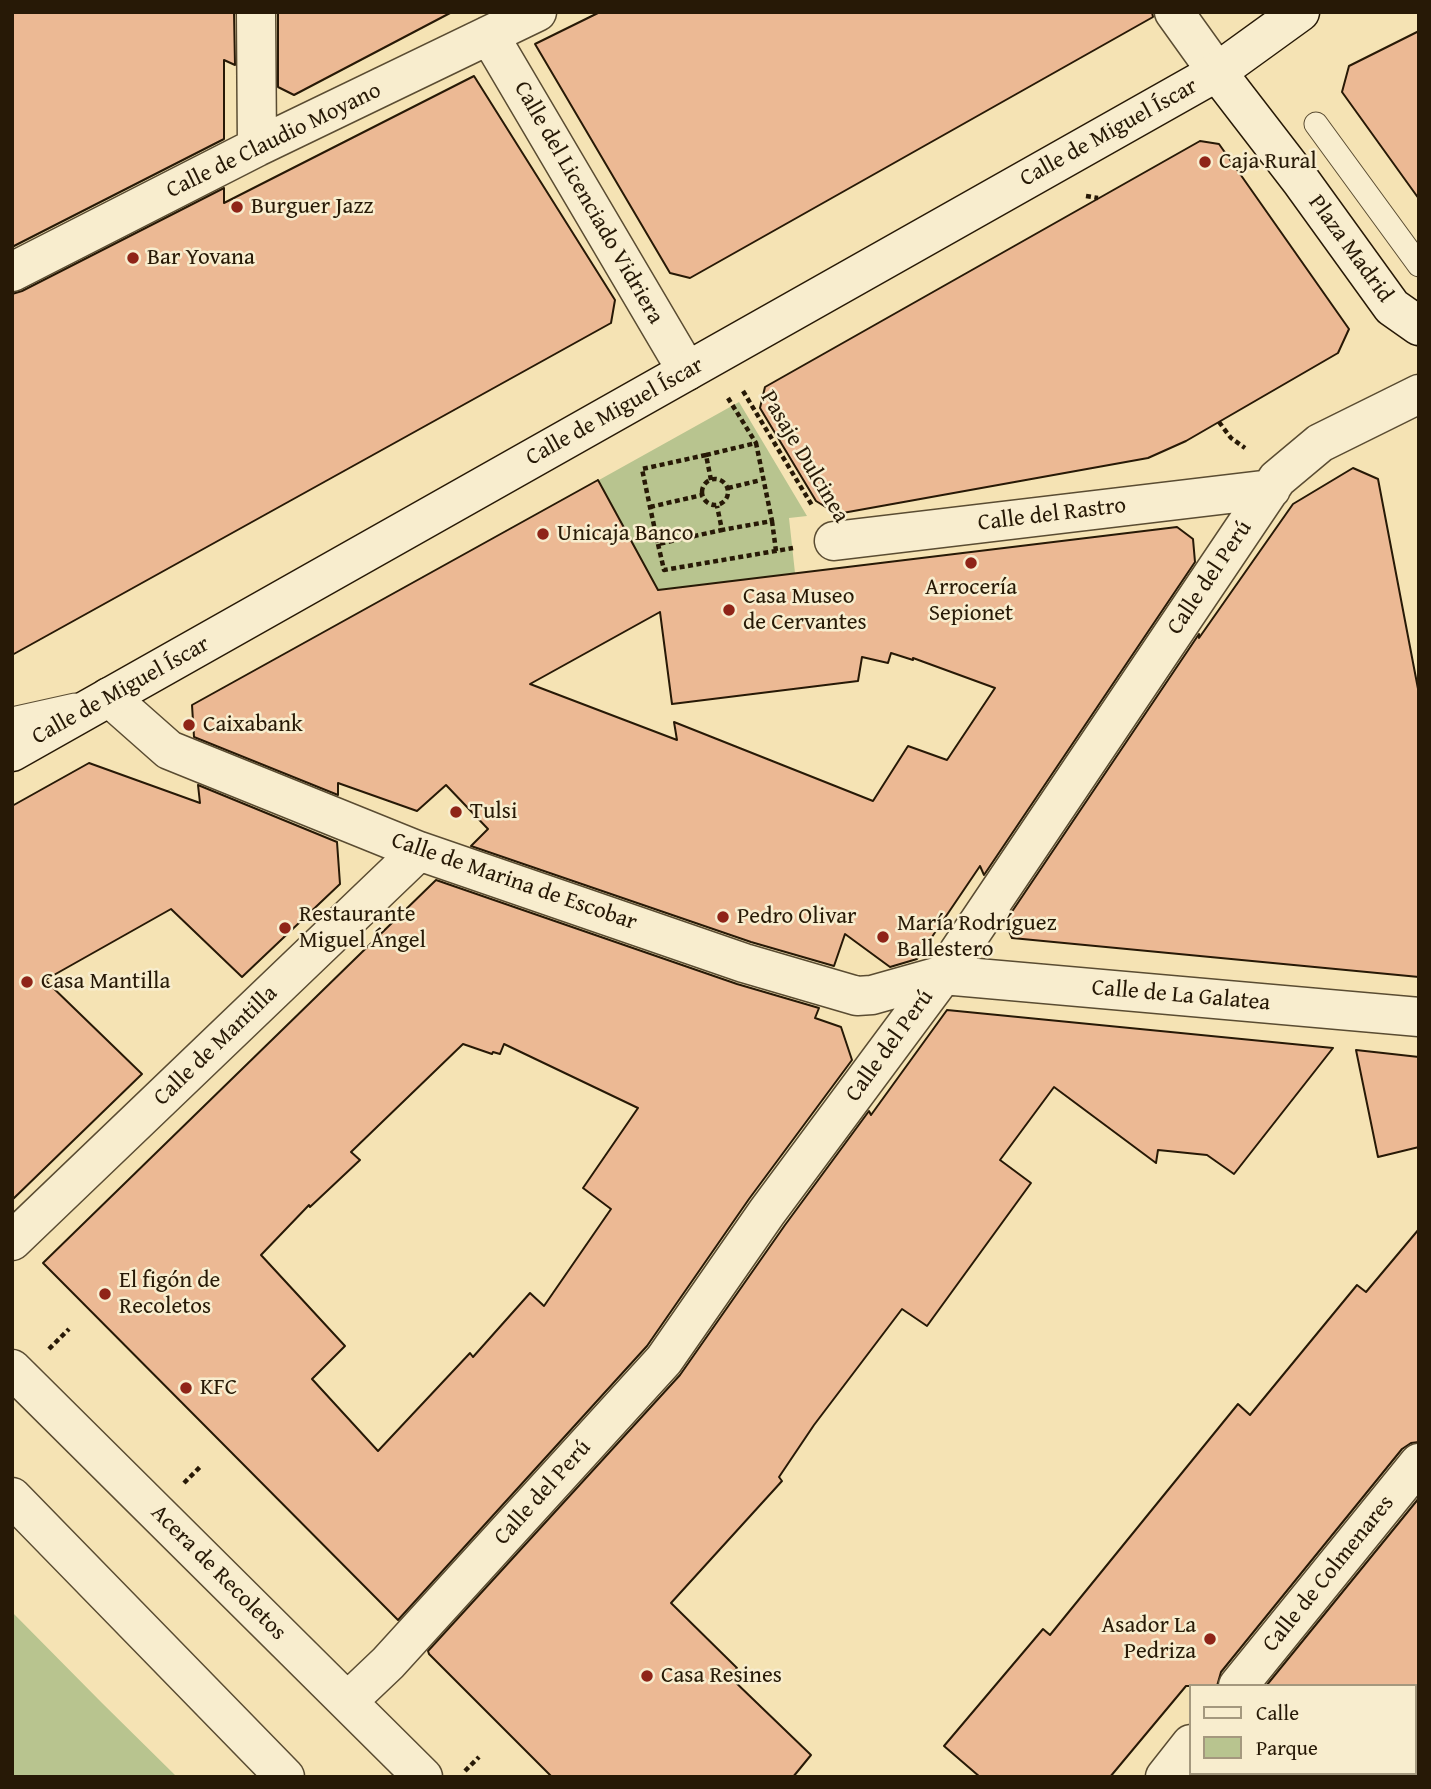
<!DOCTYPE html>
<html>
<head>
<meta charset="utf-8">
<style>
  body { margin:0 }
  #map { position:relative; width:1431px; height:1789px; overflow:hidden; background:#f5e3b4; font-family:"Gentium Book Plus",serif }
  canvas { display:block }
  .frame { position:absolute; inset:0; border:14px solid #271906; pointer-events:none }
  .legend { position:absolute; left:1189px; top:1684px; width:228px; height:91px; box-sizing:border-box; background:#f8edce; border:2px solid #a4987e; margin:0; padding:9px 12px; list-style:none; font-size:21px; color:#271906 }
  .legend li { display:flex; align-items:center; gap:14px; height:35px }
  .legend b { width:35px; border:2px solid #a4987e }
</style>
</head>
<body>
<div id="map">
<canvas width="1431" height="1789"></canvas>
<div class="frame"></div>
<ul class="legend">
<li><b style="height:9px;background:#f8edce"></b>Calle</li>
<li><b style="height:19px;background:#b8c48f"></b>Parque</li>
</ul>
</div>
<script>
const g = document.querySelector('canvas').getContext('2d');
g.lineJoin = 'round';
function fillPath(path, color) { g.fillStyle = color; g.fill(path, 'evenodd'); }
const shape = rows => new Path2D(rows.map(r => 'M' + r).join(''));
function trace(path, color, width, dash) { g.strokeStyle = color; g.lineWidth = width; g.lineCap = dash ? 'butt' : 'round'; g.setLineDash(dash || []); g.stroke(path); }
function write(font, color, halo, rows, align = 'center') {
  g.font = font + ' "Gentium Book Plus",serif'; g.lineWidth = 5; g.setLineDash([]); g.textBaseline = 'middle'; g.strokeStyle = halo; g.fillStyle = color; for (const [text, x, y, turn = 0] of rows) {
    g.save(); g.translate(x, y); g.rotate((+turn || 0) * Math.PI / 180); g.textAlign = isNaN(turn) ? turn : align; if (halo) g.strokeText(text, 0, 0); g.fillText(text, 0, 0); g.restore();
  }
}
const green = shape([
  [739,402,807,516,789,518,795,573,657,590,599,480],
  [12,1612,102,1703,177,1777,12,1777]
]);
const building = shape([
  [12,12,234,12,235,65,224,60,224,139,12,247,12,12],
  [278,12,452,12,294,95,278,87,278,12],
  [600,12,1152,12,1153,17,690,278,670,273,535,44,600,12],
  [1419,31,1419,199,1342,92,1349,66,1419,31],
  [474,76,615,300,611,323,12,655,12,294,22,291,224,188,224,203,474,76],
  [1200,141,1219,144,1349,329,1338,353,1186,441,1148,458,837,514,816,501,760,408,765,387,1200,141],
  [1353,468,1378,479,1419,694,1419,977,1012,938,1005,922,1199,634,1199,638,1293,504,1353,468],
  [598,480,658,590,1177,527,1193,539,1195,562,984,875,980,866,917,959,890,967,845,934,834,966,751,942,471,846,488,829,446,785,417,811,338,783,338,795,194,737,192,705,598,480],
  [660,612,672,704,858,681,862,657,888,663,891,653,913,660,913,658,995,688,947,760,908,746,873,801,674,722,677,740,530,684,660,612],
  [89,763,200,803,198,785,337,842,340,884,242,977,171,909,45,980,142,1074,12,1200,12,806,89,763],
  [436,880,737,984,819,1008,815,1018,841,1027,852,1060,749,1199,647,1346,398,1620,43,1263,436,880],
  [463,1044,492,1054,493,1052,500,1054,504,1044,638,1108,583,1188,611,1209,544,1306,530,1293,473,1357,470,1353,378,1451,312,1379,345,1346,261,1255,309,1205,310,1207,360,1160,351,1152,463,1044],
  [947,1010,1333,1048,1234,1174,1207,1155,1158,1150,1156,1163,1054,1087,1000,1160,1031,1183,927,1326,902,1309,814,1425,779,1477,782,1481,671,1603,737,1668,730,1677,811,1755,793,1777,552,1777,429,1654,428,1651,680,1375,785,1225,869,1111,871,1115,947,1010],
  [1356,1050,1419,1057,1419,1147,1378,1157,1356,1050],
  [1419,1229,1419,1442,1411,1443,1402,1449,1221,1672,1217,1686,1186,1686,1110,1777,980,1777,944,1746,1043,1629,1050,1635,1238,1404,1250,1415,1357,1285,1366,1292,1419,1229],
  [1419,1498,1419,1686,1266,1686,1419,1498]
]);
const path = shape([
  [1086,196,1098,198],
  [743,391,813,507],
  [728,398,756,443],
  [1219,422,1231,438,1245,448],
  [706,455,642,469,650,507,658,544,722,530],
  '702 492a13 13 0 1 1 26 0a13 13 0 1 1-26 0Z',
  [711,480,706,455,756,443,772,521,722,530,717,506],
  [728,488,761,480],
  [650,507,702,495],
  [772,521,776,551],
  [658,544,664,570,793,548],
  [49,1349,69,1329],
  [184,1483,201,1466],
  [465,1771,479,1757]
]);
const lane = shape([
  [1316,124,1419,265],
  [12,719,75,705]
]);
const street = shape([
  [256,12,257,147],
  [1174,12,1217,72],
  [489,35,687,371],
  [12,272,257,147,537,12],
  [834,541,1271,489],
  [109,697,169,750,419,851,744,963,857,996,872,995,943,975,1419,1017],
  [12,1241,419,851],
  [12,1369,423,1777],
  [12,1497,285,1777],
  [1238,1686,1419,1463],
  [348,1701,388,1663,664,1360,767,1212,943,975,1277,479,1320,443,1419,394],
  [1165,1777,1191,1744]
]);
const secondary = shape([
  [1217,72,1301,181,1392,307,1419,326],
  [12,752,1217,72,1300,12]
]);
const markers = [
  [1205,162,7,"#8f2418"],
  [237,207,7,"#8f2418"],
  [133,258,7,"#8f2418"],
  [543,534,7,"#8f2418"],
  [971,563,7,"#8f2418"],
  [729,610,7,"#8f2418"],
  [189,725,7,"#8f2418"],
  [456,812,7,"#8f2418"],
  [723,917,7,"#8f2418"],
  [285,928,7,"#8f2418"],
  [883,937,7,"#8f2418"],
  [27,982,7,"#8f2418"],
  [105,1294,7,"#8f2418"],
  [186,1388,7,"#8f2418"],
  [1210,1639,7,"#8f2418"],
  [647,1676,7,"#8f2418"]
];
const streetNames = [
  ["Calle de Miguel Íscar",1109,133,-29],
  ["Calle de Claudio Moyano",274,141,-26],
  ["Calle del Licenciado Vidriera",588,203,60],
  ["Plaza Madrid",1350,249,54],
  ["Calle de Miguel Íscar",615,412,-29],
  ["Pasaje Dulcinea",804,457,59],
  ["Calle del Rastro",1052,515,-7],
  ["Calle del Perú",1210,578,-56],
  ["Calle de Miguel Íscar",121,691,-29],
  ["Calle de Marina de Escobar",514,882,19],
  ["Calle de La Galatea",1181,996,5],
  ["Calle de Mantilla",216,1046,-44],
  ["Calle del Perú",890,1046,-54],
  ["Calle del Perú",543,1493,-48],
  ["Acera de Recoletos",218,1573,45],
  ["Calle de Colmenares",1329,1574,-51]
];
const poiNames = [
  ["Caja Rural",1219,162],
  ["Burguer Jazz",251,207],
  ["Bar Yovana",147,258],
  ["Unicaja Banco",557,534],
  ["Arrocería",971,588,"center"],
  ["Sepionet",971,614,"center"],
  ["Casa Museo",743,597],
  ["de Cervantes",743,623],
  ["Caixabank",203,725],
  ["Tulsi",470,812],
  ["Restaurante",299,915],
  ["Miguel Ángel",299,941],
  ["Pedro Olivar",737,917],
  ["María Rodríguez",897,924],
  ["Ballestero",897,950],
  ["Casa Mantilla",41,982],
  ["El figón de",119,1281],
  ["Recoletos",119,1307],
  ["KFC",200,1388],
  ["Asador La",1196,1626,"right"],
  ["Pedriza",1196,1652,"right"],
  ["Casa Resines",661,1676]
];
fillPath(green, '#b8c48f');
fillPath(building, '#ecb994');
trace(building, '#271906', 2);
trace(lane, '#5a4c32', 25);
trace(street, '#5a4c32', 41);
trace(secondary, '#271906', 41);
trace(path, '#271906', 4.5, [5, 3.5]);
trace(lane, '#f8edce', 23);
trace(street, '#f8edce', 38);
trace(secondary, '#f8edce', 38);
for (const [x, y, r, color] of markers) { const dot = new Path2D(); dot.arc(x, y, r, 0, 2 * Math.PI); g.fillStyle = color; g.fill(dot); trace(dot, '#f8edce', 2.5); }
write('23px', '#271906', '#f8edce', streetNames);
write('23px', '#271906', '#f8edce', poiNames, 'left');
</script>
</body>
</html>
